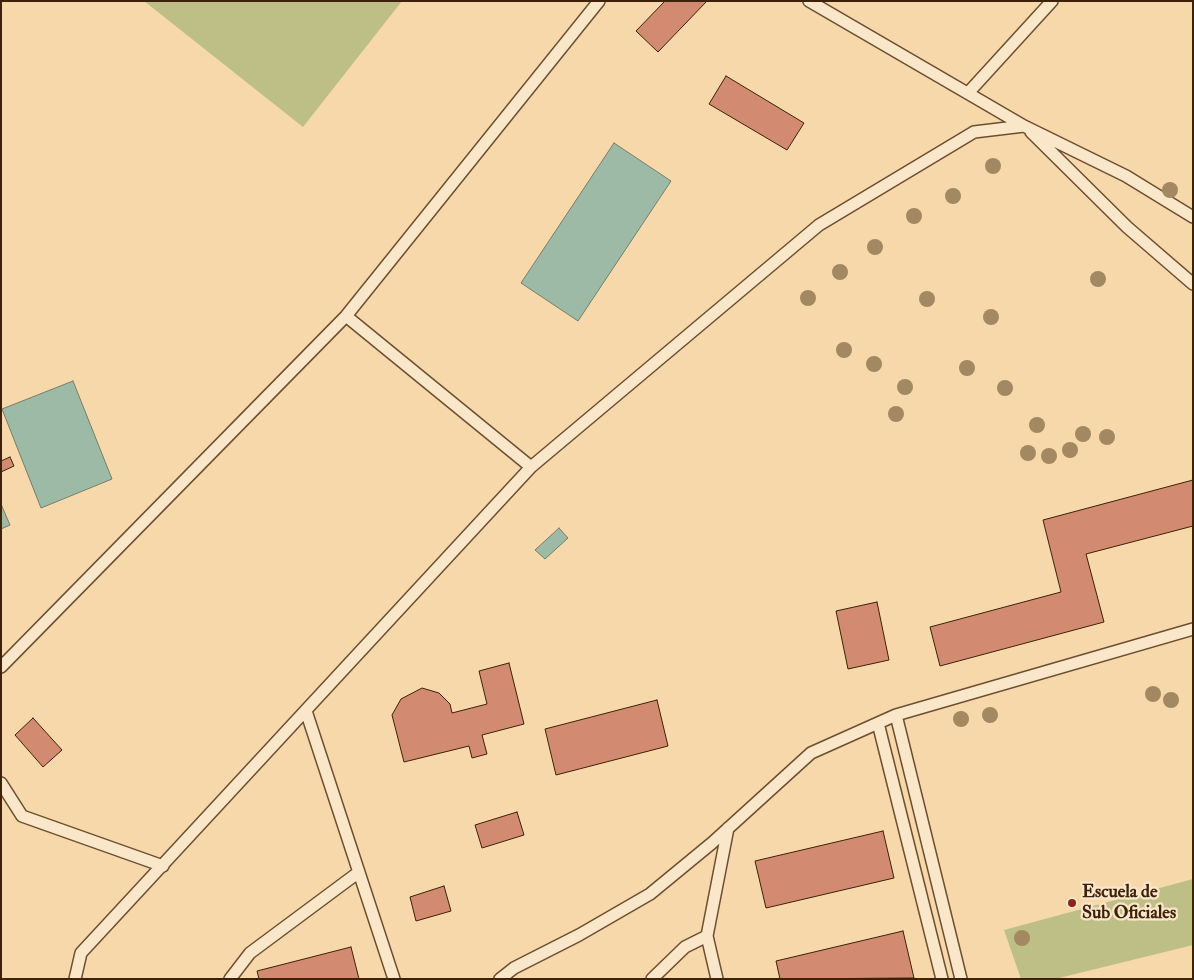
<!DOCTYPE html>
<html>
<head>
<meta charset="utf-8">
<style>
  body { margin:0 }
  #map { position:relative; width:1194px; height:980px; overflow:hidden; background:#f7d8aa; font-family:"IM FELL Double Pica",serif }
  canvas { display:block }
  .frame { position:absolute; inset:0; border:2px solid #3d2108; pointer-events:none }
</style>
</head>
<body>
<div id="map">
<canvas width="1194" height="980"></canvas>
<div class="frame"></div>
</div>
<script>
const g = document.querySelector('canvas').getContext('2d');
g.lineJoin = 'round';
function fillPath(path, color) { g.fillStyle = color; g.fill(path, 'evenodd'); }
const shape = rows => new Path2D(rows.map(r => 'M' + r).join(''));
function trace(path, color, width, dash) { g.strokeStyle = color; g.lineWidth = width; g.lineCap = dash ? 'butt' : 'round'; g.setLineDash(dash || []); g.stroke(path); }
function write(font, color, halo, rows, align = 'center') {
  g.font = font + ' "IM FELL Double Pica",serif'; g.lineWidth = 4.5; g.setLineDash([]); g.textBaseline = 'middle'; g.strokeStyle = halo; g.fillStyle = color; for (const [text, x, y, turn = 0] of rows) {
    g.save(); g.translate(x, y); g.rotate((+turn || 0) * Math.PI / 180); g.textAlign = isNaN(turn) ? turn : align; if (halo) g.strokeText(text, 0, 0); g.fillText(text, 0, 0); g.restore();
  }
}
const green = shape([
  [144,1,402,1,303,127],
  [1193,879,1193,945,1055,979,1021,979,1004,930]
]);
const water = shape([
  [614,143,671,181,578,321,521,283,614,143],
  [73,381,112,479,41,508,2,409,73,381],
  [1,504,10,525,1,529,1,504],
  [559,528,568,538,545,559,535,550,559,528]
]);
const building = shape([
  [665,1,707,1,658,52,636,31,665,1],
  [726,76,804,123,787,150,709,104,726,76],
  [10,457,14,466,1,472,1,461,10,457],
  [1193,480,1193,526,1086,554,1104,622,940,666,930,627,1061,592,1043,520,1193,480],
  [877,602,889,660,848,669,836,611,877,602],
  [509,663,524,724,482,735,487,754,472,758,469,746,404,762,392,715,401,699,422,688,439,693,450,704,452,713,487,704,479,671,509,663],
  [657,700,668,746,556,775,545,729,657,700],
  [33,718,62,750,43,767,15,735,33,718],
  [517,812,524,835,482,848,475,825,517,812],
  [883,831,894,878,766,908,755,861,883,831],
  [444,886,451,911,416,921,410,897,444,886],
  [903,931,914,978,780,979,776,961,903,931],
  [351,947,359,979,259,979,257,971,351,947]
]);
const service = shape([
  [809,1,1024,126,1126,176,1193,217],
  [968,93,1052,1],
  [1031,132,1127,227,1193,284],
  [346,316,531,467],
  [1,667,346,316,599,1],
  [306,711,394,979],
  [896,715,961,979],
  [878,723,942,979],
  [1,783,22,816,163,866],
  [75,979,81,953,531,467,819,225,974,132,1024,126],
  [230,979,250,953,359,872],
  [500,979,514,968,579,935,650,894,712,843,811,753,896,715,1193,629],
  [652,979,685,947,707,936],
  [717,979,707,936,728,828]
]);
const trees = [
  [993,166],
  [1170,190],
  [953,196],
  [914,216],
  [875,247],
  [840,272],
  [1098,279],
  [808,298],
  [927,299],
  [991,317],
  [844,350],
  [874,364],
  [967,368],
  [905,387],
  [1005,388],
  [896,414],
  [1037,425],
  [1083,434],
  [1107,437],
  [1070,450],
  [1028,453],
  [1049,456],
  [1153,694],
  [1171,700],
  [990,715],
  [961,719],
  [1022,938]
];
const markers = [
  [1072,903,5,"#8f2418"]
];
const poiNames = [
  ["Escuela de",1082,893],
  ["Sub Oficiales",1082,914]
];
fillPath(green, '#bebe87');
fillPath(water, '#9dbaa6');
trace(water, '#777d67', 1);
fillPath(building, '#d28a70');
trace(building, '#3d2108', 1);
trace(service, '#6c4f30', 14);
trace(service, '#fae6c8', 11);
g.fillStyle = '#a28962';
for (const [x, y] of trees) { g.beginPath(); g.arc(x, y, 8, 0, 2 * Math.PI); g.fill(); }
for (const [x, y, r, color] of markers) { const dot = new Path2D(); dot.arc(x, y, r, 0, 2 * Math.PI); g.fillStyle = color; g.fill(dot); trace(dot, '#fae6c8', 2); }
write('bold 18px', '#3d2108', '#fae6c8', poiNames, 'left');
</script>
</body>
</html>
